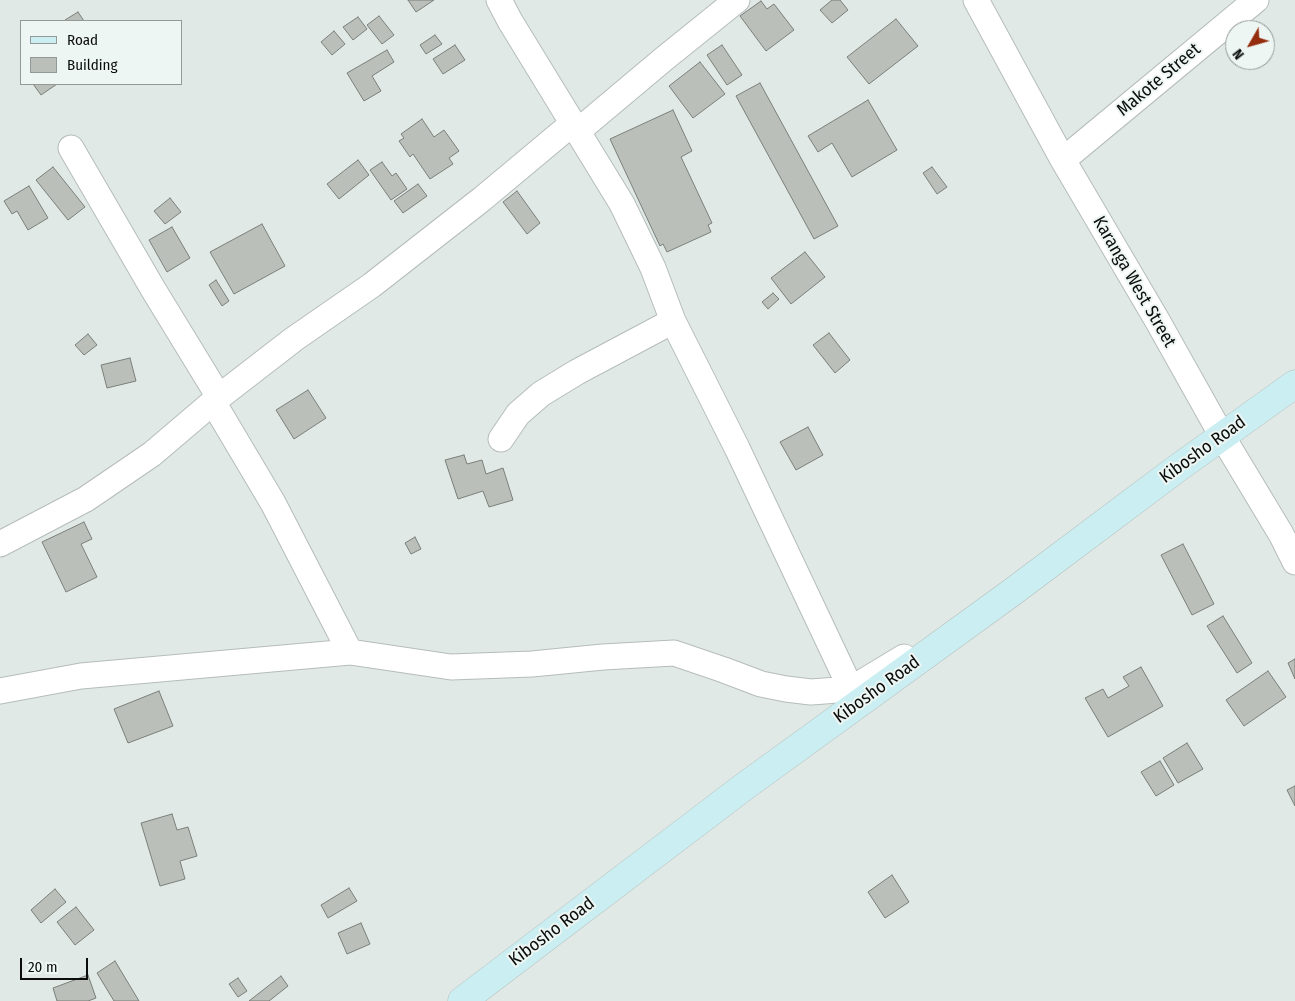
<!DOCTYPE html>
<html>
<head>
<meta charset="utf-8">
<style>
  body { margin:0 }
  #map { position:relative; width:1295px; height:1001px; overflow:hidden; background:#e1e9e6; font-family:"Fira Sans Condensed",sans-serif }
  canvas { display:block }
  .legend { position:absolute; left:20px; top:20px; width:162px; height:65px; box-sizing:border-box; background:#eef6f3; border:1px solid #939997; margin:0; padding:6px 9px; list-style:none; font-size:15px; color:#0a0d0c }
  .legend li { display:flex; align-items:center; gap:10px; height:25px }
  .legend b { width:25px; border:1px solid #939997 }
  .north { position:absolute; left:1225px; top:20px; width:50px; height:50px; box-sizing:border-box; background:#eef6f3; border:1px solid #939997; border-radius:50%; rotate:232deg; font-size:14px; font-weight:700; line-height:20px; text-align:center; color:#0a0d0c }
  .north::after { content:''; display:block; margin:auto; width:18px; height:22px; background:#942d0d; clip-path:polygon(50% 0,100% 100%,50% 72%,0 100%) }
  .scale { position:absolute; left:20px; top:958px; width:68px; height:22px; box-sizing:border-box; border:2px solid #0a0d0c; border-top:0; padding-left:6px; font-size:15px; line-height:18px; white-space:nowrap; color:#0a0d0c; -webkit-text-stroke:4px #eef6f3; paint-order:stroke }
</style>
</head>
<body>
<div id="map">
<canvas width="1295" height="1001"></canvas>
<ul class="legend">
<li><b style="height:6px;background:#caeef1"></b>Road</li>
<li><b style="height:14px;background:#babfba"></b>Building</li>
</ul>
<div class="north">N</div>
<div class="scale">20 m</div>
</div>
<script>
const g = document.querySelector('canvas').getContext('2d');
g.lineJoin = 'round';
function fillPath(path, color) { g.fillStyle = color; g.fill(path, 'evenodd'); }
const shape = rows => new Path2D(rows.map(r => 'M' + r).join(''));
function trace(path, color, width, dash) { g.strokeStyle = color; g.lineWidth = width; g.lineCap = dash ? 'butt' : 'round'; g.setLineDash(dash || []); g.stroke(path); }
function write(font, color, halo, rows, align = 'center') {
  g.font = font + ' "Fira Sans Condensed",sans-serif'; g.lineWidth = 4; g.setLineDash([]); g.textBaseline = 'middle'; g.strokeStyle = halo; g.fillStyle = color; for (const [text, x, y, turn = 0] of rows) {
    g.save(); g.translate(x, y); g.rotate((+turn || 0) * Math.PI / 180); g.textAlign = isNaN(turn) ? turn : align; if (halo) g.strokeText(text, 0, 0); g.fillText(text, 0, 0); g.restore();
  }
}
const building = shape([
  [408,0,434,0,416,12,408,0],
  [832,0,840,0,848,10,832,23,820,10,832,0],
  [761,1,767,9,774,4,794,30,766,51,740,16,761,1],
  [78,12,84,21,66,21,65,20,78,12],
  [379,16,394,35,382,44,367,25,379,16],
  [358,17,367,29,353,40,343,27,358,17],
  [896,19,918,46,869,84,847,57,896,19],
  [334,31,345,44,332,55,321,42,334,31],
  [435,35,442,44,426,54,420,45,435,35],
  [455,45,465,60,443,74,433,59,455,45],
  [722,45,742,75,727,85,707,55,722,45],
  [387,50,394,62,372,76,381,91,364,101,347,73,387,50],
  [700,62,725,94,693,118,669,86,700,62],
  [760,83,838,226,814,239,736,96,760,83],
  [33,84,57,84,41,95,33,84],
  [868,100,897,150,852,177,832,143,818,152,808,136,868,100],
  [673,110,692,151,681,157,712,223,708,225,711,232,667,252,663,244,660,246,610,139,673,110],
  [422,119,434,137,444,130,459,151,449,158,453,164,430,179,413,154,410,157,399,141,404,138,401,134,422,119],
  [358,160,369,175,339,199,327,184,358,160],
  [382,162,392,176,396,173,407,189,391,200,370,170,382,162],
  [53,167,85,207,68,220,36,180,53,167],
  [932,167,947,187,937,194,923,173,932,167],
  [418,184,427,196,403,213,394,201,418,184],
  [29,186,48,218,28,230,17,211,12,214,4,201,29,186],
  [517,191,540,223,527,234,503,202,517,191],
  [170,198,181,212,165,224,154,211,170,198],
  [262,224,285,266,234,294,210,252,262,224],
  [172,227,190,258,167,272,149,240,172,227],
  [805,252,825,277,791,304,771,278,805,252],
  [216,280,229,301,222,306,209,285,216,280],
  [773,293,779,299,768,309,762,302,773,293],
  [829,333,850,360,835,373,813,345,829,333],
  [88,334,97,345,84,355,75,345,88,334],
  [130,358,136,381,107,388,101,365,130,358],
  [308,390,326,418,294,439,276,410,308,390],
  [808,427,823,455,796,470,780,442,808,427],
  [464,455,467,464,482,460,486,474,503,468,513,500,489,507,483,491,458,499,445,460,464,455],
  [84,522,92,539,81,544,97,577,66,592,42,542,84,522],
  [415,537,421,549,411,554,405,543,415,537],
  [1183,544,1214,604,1192,615,1161,555,1183,544],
  [1223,616,1252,663,1237,673,1207,626,1223,616],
  [1295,659,1295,679,1288,663,1295,659],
  [1141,667,1163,706,1108,737,1085,698,1103,689,1108,698,1129,686,1123,677,1141,667],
  [1268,671,1286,697,1244,726,1226,700,1268,671],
  [159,691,173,726,128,743,114,709,159,691],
  [1187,743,1203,769,1178,783,1163,758,1187,743],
  [1160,761,1174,785,1156,796,1141,772,1160,761],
  [1295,786,1295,806,1287,790,1295,786],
  [172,814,177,830,188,827,197,856,180,861,185,879,160,886,141,823,172,814],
  [892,875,909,902,885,918,868,892,892,875],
  [349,888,357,901,328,918,321,905,349,888],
  [55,889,66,902,41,923,31,910,55,889],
  [76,907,94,930,75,945,57,922,76,907],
  [361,923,370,944,347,954,338,933,361,923],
  [115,961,139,1001,114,1001,97,973,115,961],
  [88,975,96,998,88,1001,57,1001,53,988,88,975],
  [281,976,288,986,269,1001,249,1001,281,976],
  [238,978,247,991,238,997,229,984,238,978]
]);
const street = shape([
  [499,0,510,21,622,204,653,268,673,321,737,448,851,689,904,657],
  [976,0,1063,160,1157,320,1222,436,1281,534,1295,562],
  [578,131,665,58,737,0],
  [71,148,153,289,219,397],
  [1063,160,1256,0],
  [213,402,273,503,350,652],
  [501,439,518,414,541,394,577,372,673,321],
  [0,544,86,499,152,454,219,397,294,339,372,285,482,199,573,123],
  [0,691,81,676,350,652,451,667,532,664,603,657,674,653,724,670,761,684,786,689,811,692,851,689]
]);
const secondary = shape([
  [462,1001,745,786,1011,593,1175,470,1295,384]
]);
const streetNames = [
  ["Makote Street",1159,80,-40],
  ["Karanga West Street",1134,282,60],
  ["Kibosho Road",1203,450,-36],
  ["Kibosho Road",877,690,-36],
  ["Kibosho Road",552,932,-37]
];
fillPath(building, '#babfba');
trace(building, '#7a7f7a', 1);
trace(street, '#b5bdba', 27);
trace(secondary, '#b5bdba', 29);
trace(street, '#fff', 25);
trace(secondary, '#caeef1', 28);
write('18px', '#0a0d0c', '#eef6f3', streetNames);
</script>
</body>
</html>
